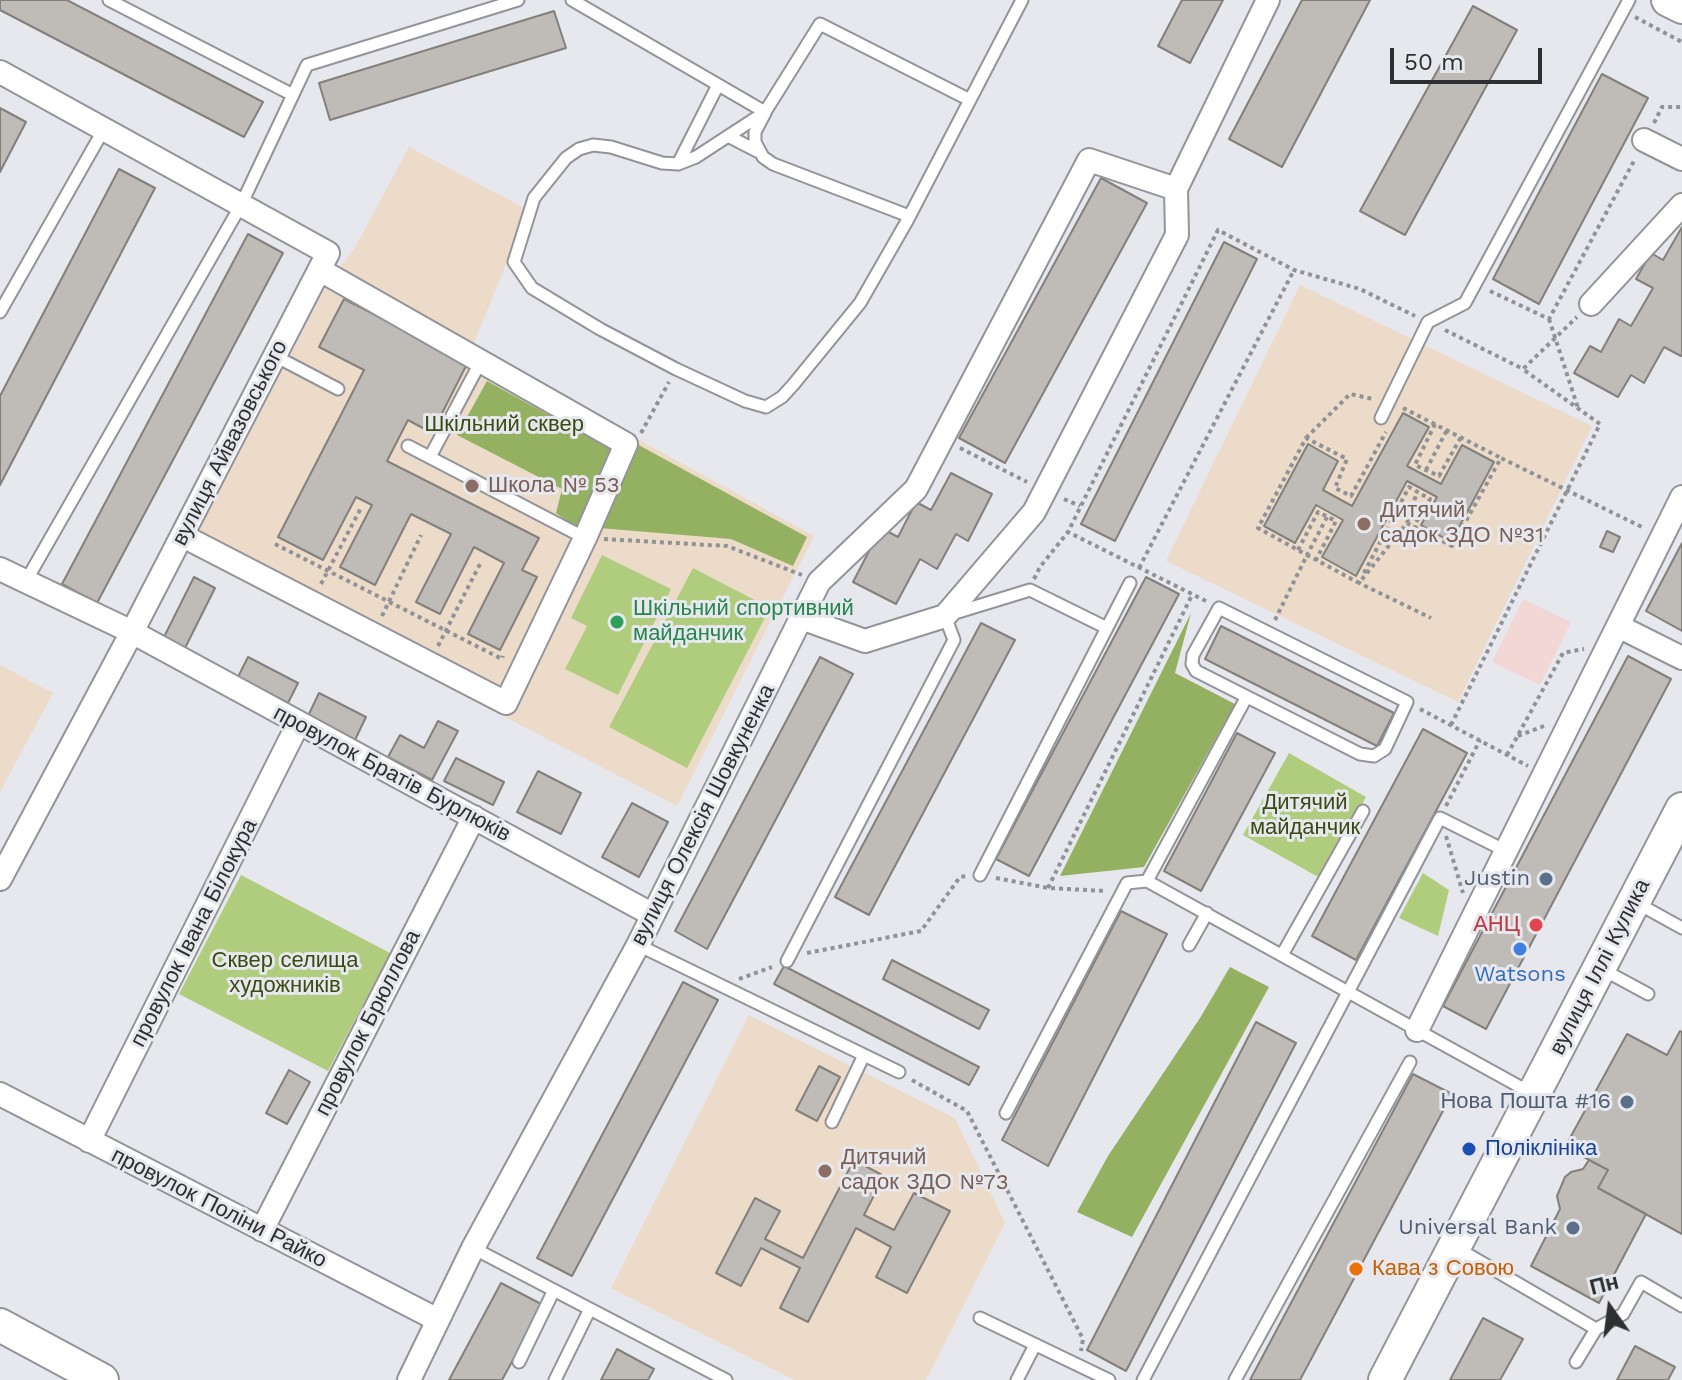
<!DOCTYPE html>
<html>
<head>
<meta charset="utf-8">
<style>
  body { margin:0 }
  #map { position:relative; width:1682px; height:1380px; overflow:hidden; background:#e6e8ed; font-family:"Work Sans",sans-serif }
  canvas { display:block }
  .north { position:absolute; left:1570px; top:1268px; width:80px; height:80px; -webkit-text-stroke:6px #e6e8ed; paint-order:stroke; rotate:346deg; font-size:22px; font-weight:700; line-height:32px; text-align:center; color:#2e2f31 }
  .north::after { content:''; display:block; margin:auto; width:28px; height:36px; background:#2e2f31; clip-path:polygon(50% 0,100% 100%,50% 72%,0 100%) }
  .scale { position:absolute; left:1390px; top:48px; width:152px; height:36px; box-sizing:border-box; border:4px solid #2e2f31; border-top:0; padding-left:10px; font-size:24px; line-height:28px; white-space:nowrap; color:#2e2f31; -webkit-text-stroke:6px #e6e8ed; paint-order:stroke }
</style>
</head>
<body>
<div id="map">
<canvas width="1682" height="1380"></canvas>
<div class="north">Пн</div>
<div class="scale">50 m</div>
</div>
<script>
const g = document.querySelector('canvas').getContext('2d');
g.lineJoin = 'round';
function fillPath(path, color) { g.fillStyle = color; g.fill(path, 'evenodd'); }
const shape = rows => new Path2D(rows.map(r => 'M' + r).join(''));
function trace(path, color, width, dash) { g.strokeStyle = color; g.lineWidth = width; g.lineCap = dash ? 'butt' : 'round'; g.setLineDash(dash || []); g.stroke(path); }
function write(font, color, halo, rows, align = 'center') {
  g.font = font + ' "Work Sans",sans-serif'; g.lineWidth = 6; g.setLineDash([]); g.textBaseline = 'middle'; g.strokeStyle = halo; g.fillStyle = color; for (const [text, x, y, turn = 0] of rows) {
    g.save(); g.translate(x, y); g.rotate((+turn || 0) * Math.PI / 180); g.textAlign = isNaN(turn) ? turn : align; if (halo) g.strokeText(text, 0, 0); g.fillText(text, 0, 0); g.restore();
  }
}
const commercial = shape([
  [1523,599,1571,622,1540,685,1492,662]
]);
const education = shape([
  [409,147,528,210,472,348,814,536,677,806,187,553,329,281,354,249],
  [1300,285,1592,426,1458,702,1166,561],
  [0,665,53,693,0,792],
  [749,1015,955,1118,1005,1223,926,1380,795,1380,611,1288]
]);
const green = shape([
  [602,555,671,589,618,695,565,669,587,626,571,618],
  [693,568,770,608,687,768,609,727],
  [1289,753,1366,797,1320,878,1243,835],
  [1423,873,1449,890,1438,936,1399,918],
  [241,875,390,953,328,1071,179,994]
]);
const forest = shape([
  [487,381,612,450,580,530,556,513,562,489,457,435],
  [635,443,807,537,793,566,731,539,599,528],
  [1191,613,1175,673,1235,704,1144,867,1060,876],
  [1230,967,1269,987,1132,1237,1077,1212,1108,1156,1200,1018]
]);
const building = shape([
  [0,0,67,0,263,102,244,137,0,10,0,0],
  [1182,0,1223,0,1190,63,1158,46,1182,0],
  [1302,0,1370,0,1282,167,1229,139,1302,0],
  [1473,6,1517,30,1405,235,1360,211,1473,6],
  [554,11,566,48,330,120,319,83,554,11],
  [1602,74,1648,98,1539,304,1493,279,1602,74],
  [0,108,26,122,0,172,0,108],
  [119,169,155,188,0,485,0,396,119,169],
  [1101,178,1147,203,1005,463,959,438,1101,178],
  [1682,227,1682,354,1681,356,1664,347,1644,383,1631,375,1618,397,1574,373,1590,346,1601,352,1619,319,1631,326,1653,288,1636,279,1651,253,1663,260,1682,227],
  [248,234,283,253,97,603,62,584,248,234],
  [1224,242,1257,259,1115,541,1081,524,1224,242],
  [344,299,468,362,432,433,408,420,387,461,539,538,522,570,537,577,500,650,468,634,504,563,474,547,440,614,416,602,451,534,411,514,375,585,340,567,372,505,356,497,323,560,278,537,364,370,319,347,344,299],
  [1403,413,1429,427,1407,466,1441,484,1462,445,1494,462,1451,542,1421,525,1437,497,1407,481,1356,576,1322,557,1343,520,1316,505,1295,543,1264,526,1308,444,1338,461,1323,490,1352,506,1403,413],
  [951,473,992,494,968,541,956,534,937,569,920,559,896,604,853,582,881,528,898,537,916,502,931,510,951,473],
  [1607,531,1620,537,1613,552,1600,547,1607,531],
  [1682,543,1682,631,1646,611,1682,543],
  [194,577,215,588,185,648,164,637,194,577],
  [1146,577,1179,594,1029,876,996,859,1146,577],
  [981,623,1015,640,869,915,835,897,981,623],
  [1221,626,1394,713,1377,746,1205,659,1221,626],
  [1628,656,1671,679,1486,1029,1443,1006,1628,656],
  [248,657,298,683,288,703,238,677,248,657],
  [820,657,853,674,707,949,675,931,820,657],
  [319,693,366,717,355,740,308,716,319,693],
  [438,721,458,731,432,780,388,757,400,735,424,748,438,721],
  [1423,729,1467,753,1356,960,1312,936,1423,729],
  [1237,733,1275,753,1201,891,1164,871,1237,733],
  [456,758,504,782,493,805,444,781,456,758],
  [538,771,581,793,561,834,517,812,538,771],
  [632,803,668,822,639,877,602,857,632,803],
  [1121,911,1167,934,1048,1166,1002,1140,1121,911],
  [892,960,989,1010,979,1029,883,979,892,960],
  [784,966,979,1067,969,1085,774,984,784,966],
  [683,982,718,1000,572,1276,537,1258,683,982],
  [1256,1022,1296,1043,1126,1371,1087,1350,1256,1022],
  [1680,1031,1682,1032,1682,1234,1598,1188,1608,1170,1565,1147,1627,1034,1667,1055,1680,1031],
  [819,1066,840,1077,817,1121,796,1110,819,1066],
  [289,1070,310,1082,287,1124,266,1113,289,1070],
  [1413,1074,1452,1094,1300,1380,1250,1380,1413,1074],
  [854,1160,884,1176,864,1215,894,1230,914,1193,950,1211,907,1293,876,1277,891,1247,856,1228,808,1322,780,1308,800,1268,761,1248,741,1286,716,1273,755,1198,780,1211,765,1239,803,1258,854,1160],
  [1589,1160,1608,1170,1598,1188,1646,1214,1599,1303,1531,1266,1560,1209,1557,1196,1565,1177,1571,1172,1583,1169,1589,1160],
  [501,1283,543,1305,502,1380,449,1380,501,1283],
  [1483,1318,1523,1339,1500,1380,1450,1380,1483,1318],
  [1635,1346,1675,1367,1668,1380,1617,1380,1635,1346],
  [617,1349,654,1369,648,1380,601,1380,617,1349]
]);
const path = shape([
  [1635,17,1682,42],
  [1654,123,1662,107,1682,107],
  [1490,291,1549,319,1635,159],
  [1549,319,1578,408],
  [1445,330,1523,369,1577,317],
  [1403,408,1501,458],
  [1435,424,1415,465,1439,476,1461,437],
  [641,433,669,382],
  [1306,438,1350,394,1373,399],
  [960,448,1027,482],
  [1426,470,1447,430],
  [1064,499,1080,506],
  [1327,517,1307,555,1258,528,1306,438,1347,459,1335,488,1351,496,1386,432],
  [1407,523,1417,492],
  [604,539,727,546,802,575],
  [275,544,502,659,503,656],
  [1298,550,1318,512,1336,521,1316,560],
  [1139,568,1294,270],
  [1364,573,1409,487,1430,499,1414,526],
  [1034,579,1040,567,1068,532],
  [1360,581,1359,583,1431,618],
  [321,584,361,508],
  [1206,601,1068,532,1218,230,1294,270,1360,289,1415,316],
  [382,616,421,535],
  [1275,620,1307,555,1359,583,1407,523,1452,546,1501,458,1644,528],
  [438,646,481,562],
  [1420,709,1528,766],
  [1451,725,1600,424,1524,370],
  [1518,736,1544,726],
  [1507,755,1563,653,1584,649],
  [1446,806,1480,740],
  [1446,836,1463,893],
  [996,878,1048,888,1106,891],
  [1048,888,1192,595],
  [807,953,921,931,960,877,967,876],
  [739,979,772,967],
  [912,1080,967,1111,1083,1339,1081,1351]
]);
const lane = shape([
  [109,0,293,95],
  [572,0,765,112,820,24,970,100],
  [765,112,696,157,678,164,662,163,611,147,593,145,579,149,566,158,534,198,514,262,532,288,600,329,676,369,745,401,766,407,782,397,793,385,860,303,907,221,1022,0],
  [765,113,755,132,755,142,763,157,773,164,909,216],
  [728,136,757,151],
  [678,164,718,85],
  [0,312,104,129],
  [275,356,338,389],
  [1381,418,1428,322,1465,303,1629,0],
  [408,446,585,538],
  [430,457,481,361],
  [26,581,241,205,307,65,518,0],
  [1219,608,1407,702,1385,749,1374,756,1360,754,1196,671,1192,664,1193,655,1219,608],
  [980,875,1130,583],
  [1147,881,1246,698],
  [1635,902,1682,928],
  [638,945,899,1072],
  [1189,945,1207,913],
  [1282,955,1363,811],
  [787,961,954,640,945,616,1030,590,1107,628],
  [1600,968,1648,994],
  [1006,1113,1127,883,1147,881,1533,1094],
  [832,1122,864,1055],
  [1455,1247,1596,1329,1576,1362],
  [473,1248,726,1380],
  [980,1318,1109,1380],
  [1596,1329,1623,1314,1641,1282,1682,1306],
  [519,1362,554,1290],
  [555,1380,590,1309],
  [1017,1380,1035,1345],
  [1143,1380,1440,818,1506,851],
  [1235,1380,1410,1062]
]);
const street = shape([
  [0,72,328,253,132,632,653,915],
  [1644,140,1682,159],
  [1591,304,1682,205],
  [183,536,506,703,585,538,626,444,320,270],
  [0,569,132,632,0,879],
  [801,618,865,641,945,616,1034,512,1177,235,1176,189],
  [1618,626,1682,658],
  [1417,1030,1682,497],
  [0,1094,438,1320],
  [89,1141,298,724],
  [262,1230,474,817],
  [409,1380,473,1248,638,945,819,582,916,489,1089,160,1176,189,1268,0]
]);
const secondary = shape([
  [1668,0,1682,7],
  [0,1325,102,1380],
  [1385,1380,1682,809]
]);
const markers = [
  [472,486,8,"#8d6e63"],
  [1364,524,8,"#8d6e63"],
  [617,622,8,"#2e9e5b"],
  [1546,879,8,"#5c6f8a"],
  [1536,925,8,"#e0444e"],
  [1520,949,8,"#3f7fe0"],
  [1627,1102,8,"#5c6f8a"],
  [1469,1149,8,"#1a4fb4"],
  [825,1171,8,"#8d6e63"],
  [1573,1228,8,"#5c6f8a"],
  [1356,1269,8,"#e8710a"]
];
const parkNames = [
  ["Шкільний сквер",504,425],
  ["Дитячий",1305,803],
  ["майданчик",1305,828],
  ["Сквер селища",285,961],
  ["художників",285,986]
];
const streetNames = [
  ["вулиця Айвазовського",230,443,-63],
  ["провулок Братів Бурлюків",392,774,28],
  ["вулиця Олексія Шовкуненка",703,815,-63],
  ["провулок Івана Білокура",194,933,-63],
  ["вулиця Іллі Кулика",1600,967,-63],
  ["провулок Брюллова",368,1023,-63],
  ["провулок Поліни Райко",219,1208,27]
];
const educationNames = [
  ["Школа № 53",488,486],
  ["Дитячий",1380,511],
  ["садок ЗДО №31",1380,536],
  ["Дитячий",841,1158],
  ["садок ЗДО №73",841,1183]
];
const leisureNames = [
  ["Шкільний спортивний",633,609],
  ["майданчик",633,634]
];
const serviceNames = [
  ["Justin",1530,879],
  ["Нова Пошта #16",1611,1102],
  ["Universal Bank",1557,1228]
];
const healthNames = [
  ["АНЦ",1520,925]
];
const shopNames = [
  ["Watsons",1520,975]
];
const transitNames = [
  ["Поліклініка",1485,1149]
];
const foodNames = [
  ["Кава з Совою",1372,1269]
];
fillPath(commercial, '#f2d7d5');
fillPath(education, '#eddbca');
fillPath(green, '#b0cd7e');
fillPath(forest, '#94b161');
fillPath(building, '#bfbbb7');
trace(building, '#83807c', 2);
trace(lane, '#929499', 15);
trace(street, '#929499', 26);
trace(secondary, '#929499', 36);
trace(path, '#919296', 4, [4, 4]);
trace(lane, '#fff', 11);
trace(street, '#fff', 22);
trace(secondary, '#fff', 32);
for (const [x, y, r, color] of markers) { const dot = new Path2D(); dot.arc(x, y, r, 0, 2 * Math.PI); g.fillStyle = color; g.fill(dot); trace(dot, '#e6e8ed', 3); }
write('22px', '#394b11', '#e6e8ed', parkNames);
write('22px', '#2e2f31', '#e6e8ed', streetNames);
write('22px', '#785e54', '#e6e8ed', educationNames, 'left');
write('22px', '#27864d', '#e6e8ed', leisureNames, 'left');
write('22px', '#4e5e75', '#e6e8ed', serviceNames, 'right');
write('22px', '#be3a42', '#e6e8ed', healthNames, 'right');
write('22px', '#366cbe', '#e6e8ed', shopNames);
write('22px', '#164399', '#e6e8ed', transitNames, 'left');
write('22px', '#c56008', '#e6e8ed', foodNames, 'left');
</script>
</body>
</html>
